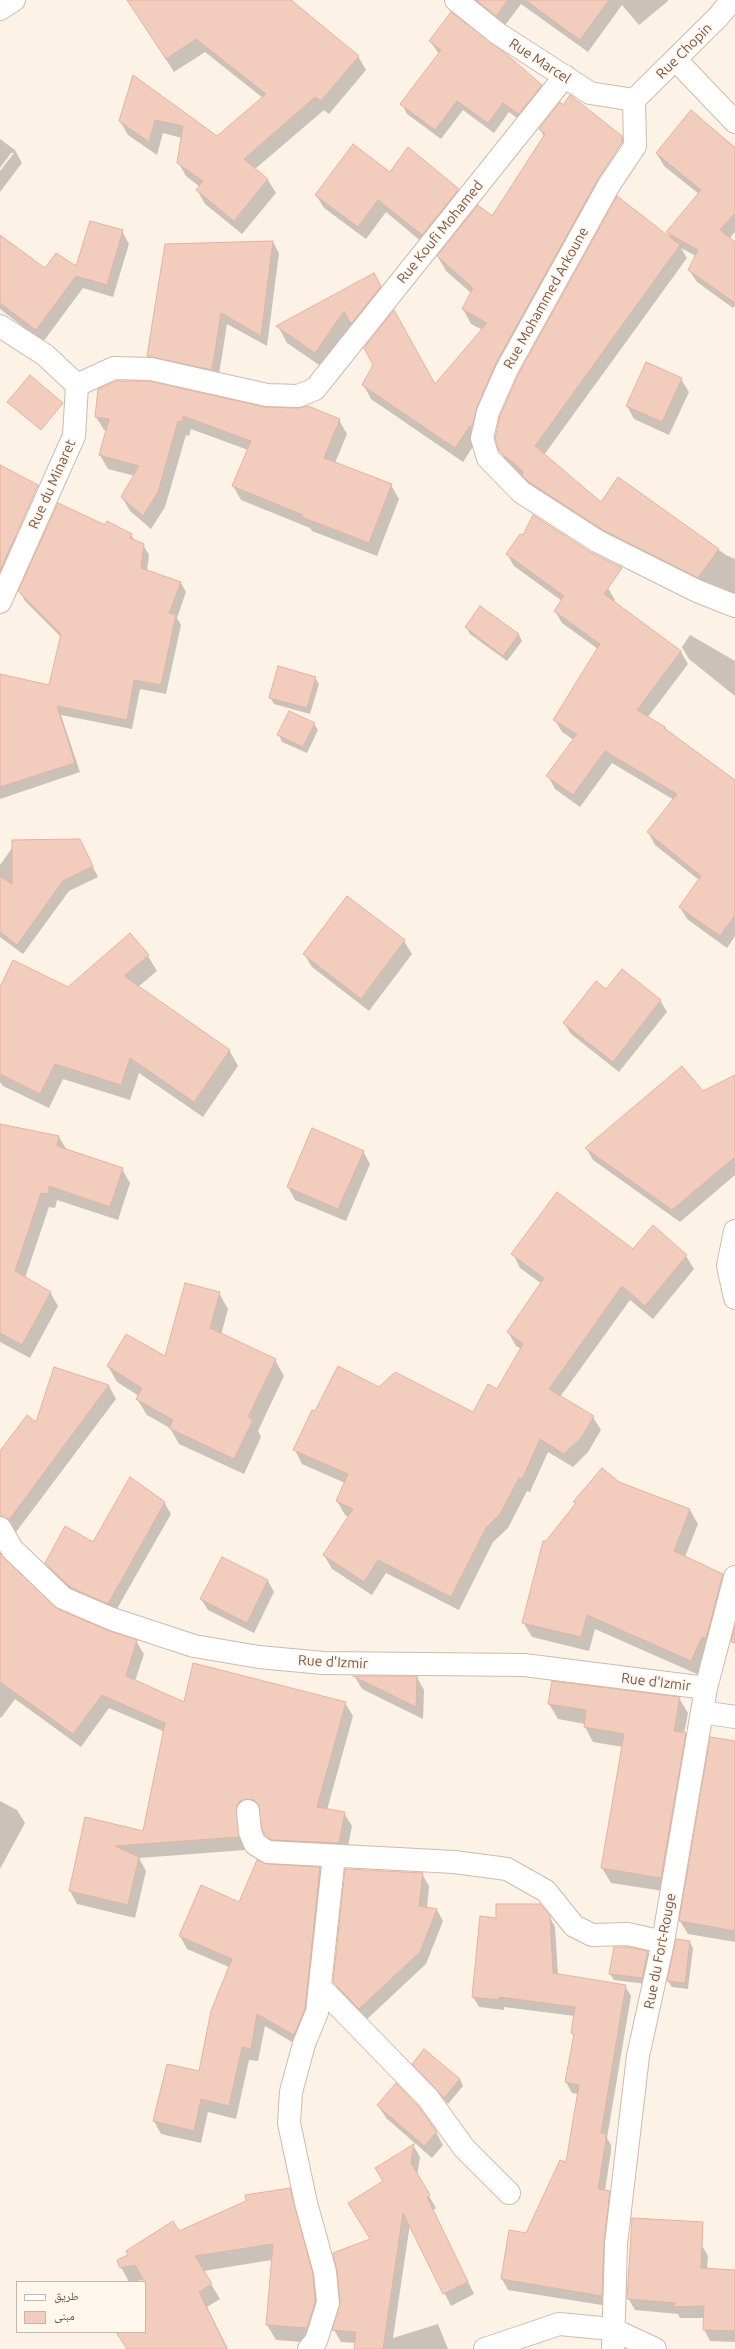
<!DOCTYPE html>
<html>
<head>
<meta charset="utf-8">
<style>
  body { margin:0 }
  #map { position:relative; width:735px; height:2349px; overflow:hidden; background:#fdf2e6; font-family:Ubuntu,"Noto Naskh Arabic",sans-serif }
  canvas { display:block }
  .legend { position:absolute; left:16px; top:2281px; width:130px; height:52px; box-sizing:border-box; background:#fff6ec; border:1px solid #c8b6ab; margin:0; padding:5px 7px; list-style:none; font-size:12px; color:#76564a }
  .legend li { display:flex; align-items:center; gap:8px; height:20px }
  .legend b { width:20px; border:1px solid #c8b6ab }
</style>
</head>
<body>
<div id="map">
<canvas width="735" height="2349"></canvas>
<ul class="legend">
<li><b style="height:5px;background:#fff"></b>طريق</li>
<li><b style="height:11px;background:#f2cdbd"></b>مبنى</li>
</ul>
</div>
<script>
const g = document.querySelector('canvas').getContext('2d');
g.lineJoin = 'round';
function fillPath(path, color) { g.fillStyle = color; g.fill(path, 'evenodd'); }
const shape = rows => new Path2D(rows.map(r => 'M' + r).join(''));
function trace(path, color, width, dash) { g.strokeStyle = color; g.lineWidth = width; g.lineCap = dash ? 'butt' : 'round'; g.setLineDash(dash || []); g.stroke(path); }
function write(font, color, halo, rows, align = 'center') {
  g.font = font + ' Ubuntu,sans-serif'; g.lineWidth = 3.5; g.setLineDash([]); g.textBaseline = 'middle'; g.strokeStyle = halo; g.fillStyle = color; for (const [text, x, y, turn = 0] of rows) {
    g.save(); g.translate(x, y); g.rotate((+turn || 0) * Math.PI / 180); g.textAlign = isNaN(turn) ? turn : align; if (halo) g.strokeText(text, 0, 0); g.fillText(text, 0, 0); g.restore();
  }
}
const shadow = shape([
  [128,0,289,0,358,56,366,70,329,114,324,110,255,169,268,180,276,193,242,234,205,204,197,190,200,187,186,176,178,162,182,138,163,133,157,155,128,135,120,121,133,76,218,137,263,98,205,52,174,72],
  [465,0,668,0,668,1,639,25,622,5,588,52,521,4,503,28],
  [430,41,541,86,547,96,525,124,509,112,494,133,463,110,441,139,407,114,402,104,439,54],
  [563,107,622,137,630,152,478,439,463,462,371,399,363,384,435,385,483,330,471,324,463,309,471,293,446,271,438,257,492,218,544,137,540,129],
  [621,143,623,143,596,184,594,183],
  [691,111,735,147,735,232,729,239,735,243,735,306,733,308,697,282,689,270,696,256,681,248,687,258,544,455,601,503,618,478,726,555,735,559,735,602,611,542,530,487,524,478,507,463,500,450,672,240,667,232,699,194,664,166,657,154],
  [0,139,15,150,22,163,0,192,0,171,14,153,11,153,0,168],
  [391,173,458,190,465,203,429,248,386,212,366,239,324,208,316,195],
  [122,231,129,244,113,297,83,288,43,342,0,309,0,248,46,270,77,268],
  [273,242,279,253,267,346,227,324,218,381,155,367,148,356],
  [373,274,390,304,325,369,287,343,278,326],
  [646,363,681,379,689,392,669,435,634,419,627,406],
  [264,408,339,420,347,434,335,463,391,485,399,499,377,556,312,531,310,528,241,500,233,486,248,450,191,429,189,436,186,435,165,507,151,529,130,511,122,497,135,476,108,469,100,455,107,431,104,430,96,417],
  [0,523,15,536,23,548,0,599],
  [105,526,131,535,135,541,143,545,149,555,147,571,181,583,186,592,177,618,181,625,166,694,140,689,132,729,61,715,80,772,0,799,0,720,50,687,61,637,25,601,20,592],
  [507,554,608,588,615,600,613,602,681,652,688,664,648,717,665,727,667,732,735,781,735,936,727,948,687,919,680,907,699,880,655,845,648,832,674,800,612,763,580,807,555,789,548,776,574,740,562,732,555,720,598,649,562,623,555,611,562,601,514,566],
  [480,607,519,635,522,641,507,661,470,634,466,627],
  [690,635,735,661,735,696,689,659,682,647],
  [315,678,319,684,310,714,274,704,270,697],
  [314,724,318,730,307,753,282,742,279,735],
  [17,841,85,851,98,877,69,891,23,954,0,937,0,865],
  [404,941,412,954,369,1011,312,967,304,954],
  [148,956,157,971,138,987,229,1050,238,1066,203,1117,139,1073,130,1100,63,1079,49,1108,3,1086,0,1082,0,989,68,988],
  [660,1000,667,1012,619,1072,571,1034,564,1023],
  [735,1078,735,1175,680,1222,593,1160,586,1148],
  [0,1125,59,1137,67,1150,122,1169,130,1183,118,1220,57,1200,55,1208,49,1207,25,1278,50,1292,58,1306,30,1358,0,1342],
  [363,1151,370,1164,346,1221,295,1200,288,1187],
  [633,1250,686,1256,694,1269,653,1319,630,1300,560,1397,593,1417,601,1430,588,1452,573,1467,548,1452,530,1492,527,1491,508,1528,493,1542,459,1610,386,1573,372,1595,332,1569,324,1555,349,1517,345,1515,337,1501,345,1483,302,1464,295,1450,315,1412,379,1388,473,1414,497,1390,521,1349,516,1346,508,1332,542,1284,520,1268,513,1254],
  [219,1293,228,1309,221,1335,275,1360,284,1376,258,1431,261,1437,244,1474,179,1444,170,1428,147,1415,137,1399,139,1396,117,1382,108,1366,165,1358],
  [55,1369,109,1386,116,1399,16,1532,8,1528,0,1533,0,1453,37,1424],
  [619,1483,690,1510,698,1524,685,1557,722,1575,730,1589,699,1675,595,1629,589,1651,532,1637,523,1622,547,1542,576,1505,575,1502],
  [164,1502,171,1514,114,1614,78,1599,52,1574,46,1563,94,1544],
  [0,1555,57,1610,107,1631,136,1641,144,1654,135,1681,184,1704,345,1703,353,1716,327,1810,344,1813,352,1826,346,1856,274,1848,266,1834,261,1813,254,1811,244,1820,245,1850,139,1858,146,1871,135,1918,77,1904,70,1891,86,1818,143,1832,165,1732,109,1708,81,1747,15,1699,1,1718,0,1717],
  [222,1558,268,1581,274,1592,254,1633,208,1610,201,1599],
  [355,1677,417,1677,424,1690,423,1719,362,1689],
  [679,1698,688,1713,684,1734,694,1749,670,1892,611,1883,602,1868,623,1747,593,1742,585,1727,585,1724,558,1719,549,1704],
  [735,1742,735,1942,688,1934,680,1921],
  [0,1801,17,1810,25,1823,0,1869],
  [267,1865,320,1868,327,1881,302,2048,265,2026,258,2061,249,2060,236,2119,208,2112,201,2143,161,2134,154,2121,167,2065,200,2073,229,1967,187,1949,180,1936,239,1904],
  [422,1874,429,1886,427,1908,437,1910,443,1921,426,1964,366,2020,341,1994,334,1982],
  [549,1916,555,1927,558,1975,625,1986,631,1996,607,2138,611,2145,611,2151,605,2191,609,2192,615,2202,608,2306,508,2290,502,2279,510,2232,527,2234,566,2163,578,2094,572,2093,566,2082,574,2037,572,2033,575,2016,504,2007,504,2010,479,2007,473,1997,497,1919],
  [690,1942,693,1948,688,1989,672,1987,668,1981],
  [647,1952,651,1959,646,1984,614,1980,610,1974],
  [413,2064,460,2079,463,2086,448,2104],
  [378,2105,436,2132,443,2145,432,2158,386,2118],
  [413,2145,420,2157,417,2176,436,2208,433,2210,474,2294,451,2306,410,2224,393,2338,438,2324,448,2349,355,2349,356,2343,341,2342,334,2330,341,2302,371,2240,384,2181],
  [289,2189,298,2204,321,2290,315,2343,276,2340,267,2325,272,2260,203,2271,220,2299,207,2307,228,2349,127,2349,116,2332,145,2332,145,2282,144,2280,129,2282,121,2267,179,2233],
  [701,2244,708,2256,707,2270,735,2271,735,2342,710,2341,704,2329,704,2318,680,2318,678,2314,635,2310,628,2298]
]);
const building = shape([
  [127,0,291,0,359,56,321,101,315,97,244,159,268,179,234,221,196,190,203,181,177,163,183,126,155,120,149,142,119,121,133,75,217,136,266,94,196,39,166,59,127,0],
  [476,0,508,0,496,16,476,0],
  [525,0,609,0,580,40,525,0],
  [451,12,505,53,542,85,519,114,503,103,488,123,457,101,435,130,400,104,441,50,429,41,451,12],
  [570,95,622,136,622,142,598,179,496,363,477,407,472,427,470,426,455,448,362,385,373,365,364,348,394,310,435,384,487,323,462,309,473,288,437,256,478,205,492,216,545,134,539,129,560,102,563,105,570,95],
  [691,110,735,148,735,213,720,230,735,242,735,303,688,270,698,250,666,232,701,190,656,153,691,110],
  [353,144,390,172,408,147,459,189,422,235,378,200,358,227,315,195,353,144],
  [617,196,680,245,535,446,601,502,618,477,719,549,698,578,603,530,529,482,522,475,523,471,499,451,495,438,500,416,518,375,617,196],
  [90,221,123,230,107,285,76,276,36,330,0,303,0,235,45,268,56,253,76,266,90,221],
  [273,241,261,336,221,313,212,370,147,356,165,244,273,241],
  [374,273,381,286,351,324,344,311,315,353,276,326,374,273],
  [646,362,682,378,662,422,626,406,646,362],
  [30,375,63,403,41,430,7,402,30,375],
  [117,381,149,381,264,407,298,408,308,406,340,419,324,458,392,484,369,543,302,517,303,515,232,486,251,441,183,416,182,422,178,421,158,492,143,516,121,497,139,466,99,455,109,419,95,417,98,389,117,381],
  [0,465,38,485,0,571,0,465],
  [58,503,105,525,107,521,132,534,130,538,144,544,141,568,181,582,169,613,176,615,161,685,134,680,127,720,57,706,75,763,0,787,0,674,49,685,61,634,18,591,58,503],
  [533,515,590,552,622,568,604,594,681,651,637,710,665,727,664,728,735,780,735,915,720,936,679,907,701,876,647,832,677,794,605,751,573,795,546,776,577,734,553,720,600,644,554,611,564,596,506,554,520,534,523,535,533,515],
  [480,606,519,634,503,656,465,627,480,606],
  [278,666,316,677,307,708,269,698,278,666],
  [289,711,315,723,303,747,277,735,289,711],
  [80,839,93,866,63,881,17,945,0,932,0,876,12,884,12,840,80,839],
  [347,896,405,940,361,999,303,954,347,896],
  [130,933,149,955,124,976,230,1050,194,1102,130,1058,121,1085,55,1064,40,1094,0,1074,0,987,13,960,68,987,130,933],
  [622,969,661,1000,613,1062,563,1023,596,981,606,989,622,969],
  [682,1066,703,1091,735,1075,735,1157,672,1210,585,1148,682,1066],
  [0,1124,59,1136,57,1146,123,1168,110,1207,49,1186,48,1194,41,1193,15,1271,51,1292,22,1345,0,1333,0,1124],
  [312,1128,364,1151,338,1209,287,1187,312,1128],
  [557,1192,633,1249,653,1225,687,1255,645,1306,622,1286,549,1389,594,1416,581,1438,564,1454,540,1439,522,1479,519,1478,500,1514,486,1528,451,1597,378,1560,364,1582,323,1555,353,1509,336,1501,348,1474,293,1450,312,1410,315,1411,338,1366,379,1387,395,1372,473,1412,488,1384,497,1389,523,1344,507,1332,544,1278,511,1254,557,1192],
  [185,1283,220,1292,210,1328,276,1359,248,1417,253,1420,234,1459,169,1428,173,1420,136,1399,142,1388,107,1366,126,1334,165,1356,185,1283],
  [54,1367,109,1385,9,1520,0,1516,0,1451,27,1415,36,1422,54,1367],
  [602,1468,619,1482,690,1509,674,1551,723,1574,706,1638,702,1637,691,1661,587,1615,581,1637,522,1623,543,1541,546,1541,576,1503,573,1502,602,1468],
  [130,1477,165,1502,108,1604,70,1587,45,1563,65,1526,93,1542,130,1477],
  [0,1553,58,1609,107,1630,137,1640,126,1676,184,1702,193,1663,346,1702,317,1807,345,1812,339,1843,272,1840,265,1835,262,1829,258,1804,254,1800,246,1799,240,1801,237,1806,239,1837,115,1846,139,1857,128,1905,69,1891,85,1817,143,1831,165,1723,102,1695,73,1734,0,1682,0,1553],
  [222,1557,268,1580,247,1623,200,1599,222,1557],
  [735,1626,735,1643,731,1642,735,1626],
  [353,1676,417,1676,416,1707,353,1676],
  [552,1681,680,1697,674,1731,686,1733,661,1878,601,1868,624,1734,584,1727,586,1710,548,1704,552,1681],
  [710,1737,735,1741,735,1931,679,1921,710,1737],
  [257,1860,267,1864,320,1867,305,2009,294,2035,257,2014,251,2049,242,2047,229,2106,201,2099,194,2131,153,2121,167,2064,199,2071,211,2011,232,1959,179,1936,201,1885,239,1902,257,1860],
  [345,1869,423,1873,419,1906,437,1909,420,1952,359,2009,333,1982,345,1869],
  [496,1904,540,1904,550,1916,553,1973,626,1985,601,2133,606,2134,606,2140,598,2189,610,2191,604,2243,602,2296,501,2279,509,2230,526,2233,560,2160,566,2162,579,2085,565,2082,574,2034,571,2033,575,2007,499,1997,498,2000,472,1997,480,1916,496,1918,496,1904],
  [676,1939,690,1941,685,1983,667,1981,676,1939],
  [614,1947,627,1947,648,1951,642,1978,609,1974,614,1947],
  [424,2049,460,2079,444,2098,412,2064,424,2049],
  [396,2083,418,2106,437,2132,424,2146,377,2105,396,2083],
  [414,2144,411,2163,430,2195,427,2197,468,2282,443,2294,403,2213,383,2349,354,2349,356,2332,332,2330,340,2302,337,2271,333,2253,370,2239,348,2203,383,2181,375,2168,414,2144],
  [290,2188,313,2274,315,2302,307,2328,266,2325,273,2244,195,2256,212,2284,199,2292,227,2349,127,2349,116,2332,145,2332,145,2282,143,2282,144,2281,135,2265,120,2268,117,2260,128,2255,126,2251,173,2221,179,2231,246,2201,245,2195,290,2188],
  [632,2218,703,2222,701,2268,735,2270,735,2331,703,2330,704,2306,672,2307,676,2303,627,2299,632,2218]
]);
const minor = shape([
  [456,0,497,33,590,93,634,100],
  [0,9,14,0],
  [676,60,735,122],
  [634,100,635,146,609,185,507,369,488,412,482,438,488,458,521,492,597,541,697,591,735,606],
  [634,100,718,17,732,0],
  [0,326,45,355,77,385,74,436,0,602],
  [77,385,114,368,151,369,267,395,298,396,315,389,565,76],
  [735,1231,728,1266,735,1298],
  [0,1528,12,1549,63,1598,112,1619,194,1646,259,1657,323,1663,524,1665,706,1688],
  [702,1712,735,1717],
  [248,1811,250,1832,255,1844,268,1852,454,1862,507,1869,546,1891,574,1926,592,1935,628,1934,663,1942],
  [320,1987,428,2098,464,2148,509,2193],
  [309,2349,316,2341,328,2303,325,2272,306,2203,289,2123,291,2092,304,2044,317,2012,334,1856],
  [485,2349,559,2324,612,2329,655,2349],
  [613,2349,616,2244,638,2056,663,1942,706,1688,735,1577]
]);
const streetNames = [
  ["Rue Chopin",684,51,-45],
  ["Rue Marcel",540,61,33],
  ["Rue Koufi Mohamed",440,232,-51],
  ["Rue Mohammed Arkoune",546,298,-61],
  ["Rue du Minaret",52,484,-66],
  ["Rue d'Izmir",333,1662,3],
  ["Rue d'Izmir",656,1682,7],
  ["Rue du Fort-Rouge",660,1951,-79]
];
fillPath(shadow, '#0003');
fillPath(building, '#f2cdbd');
trace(building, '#e5b29d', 1);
trace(minor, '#d0baae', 24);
trace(minor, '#fff', 22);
write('14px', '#76564a', '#fff6ec', streetNames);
</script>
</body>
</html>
